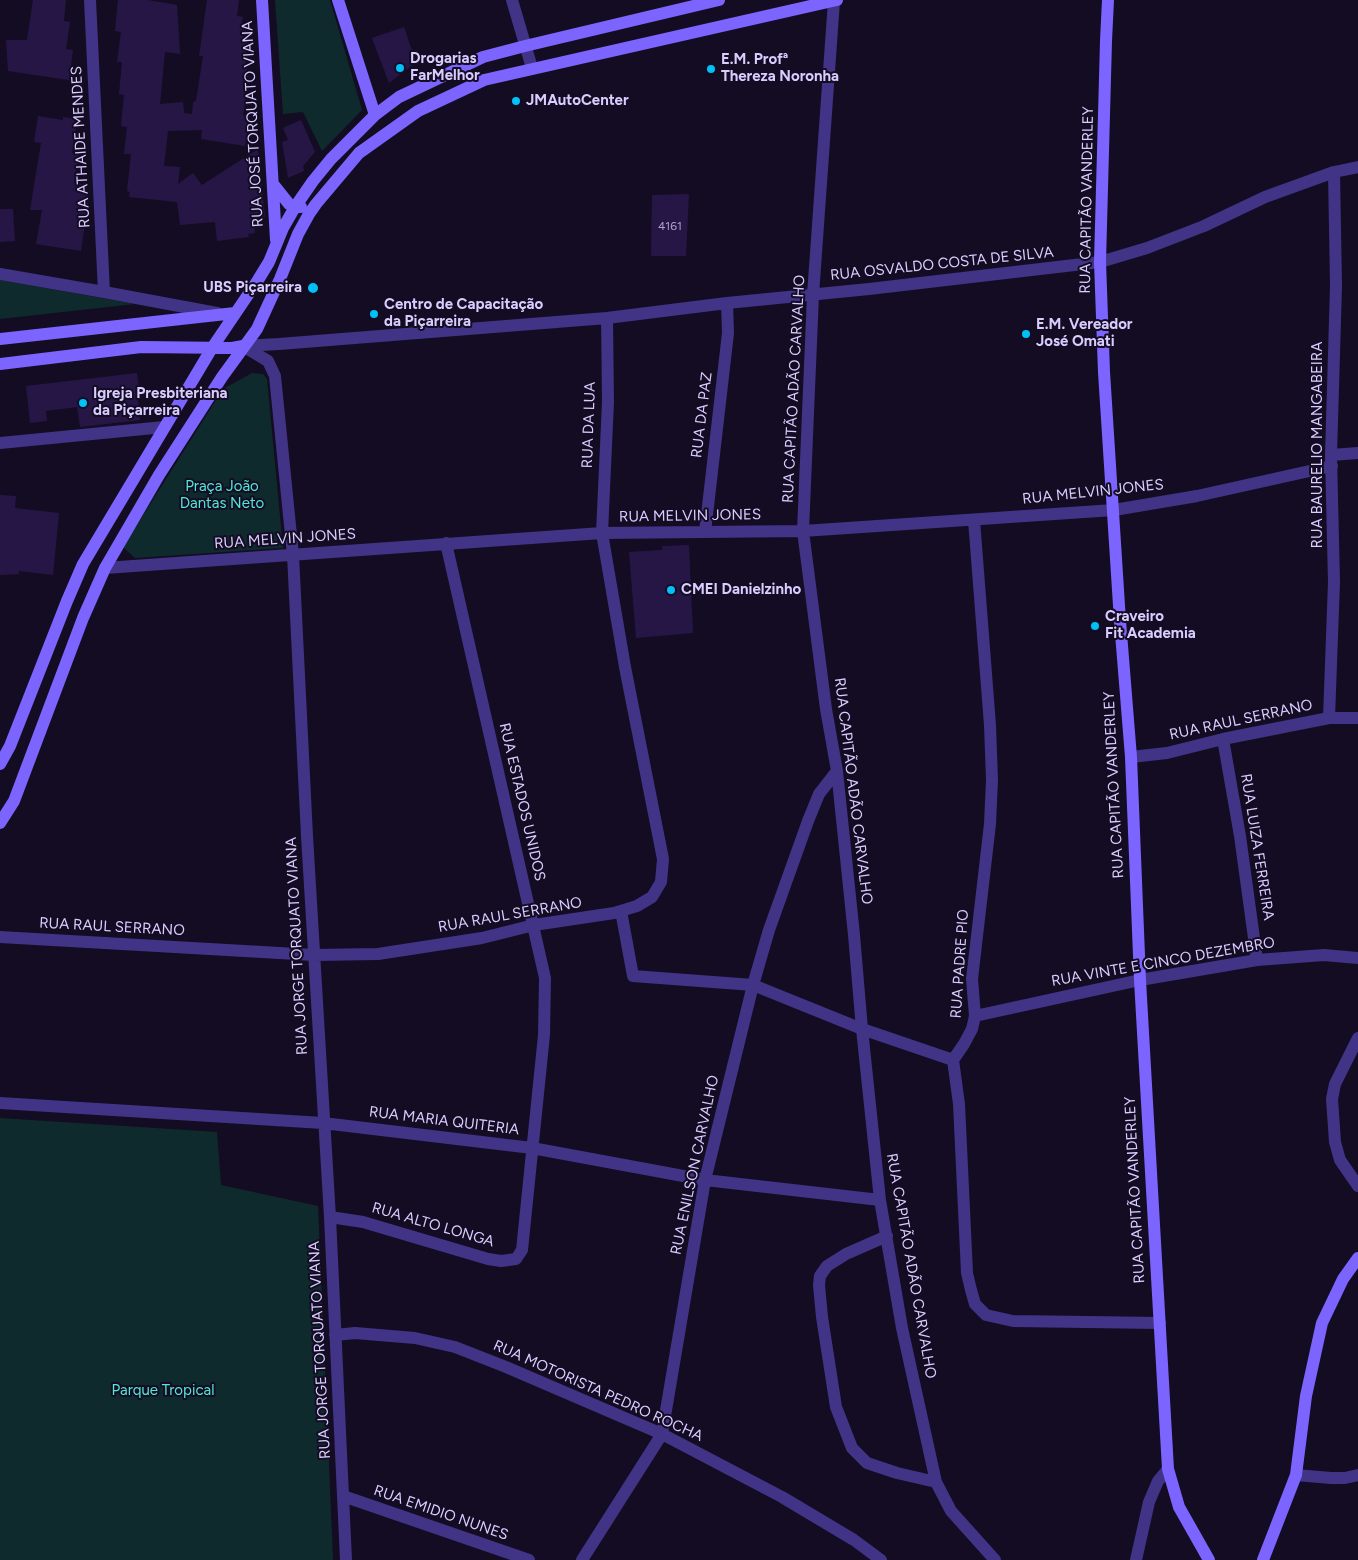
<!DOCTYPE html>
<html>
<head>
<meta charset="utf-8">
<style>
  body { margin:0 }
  canvas { display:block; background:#130c23 }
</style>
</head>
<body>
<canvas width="1358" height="1560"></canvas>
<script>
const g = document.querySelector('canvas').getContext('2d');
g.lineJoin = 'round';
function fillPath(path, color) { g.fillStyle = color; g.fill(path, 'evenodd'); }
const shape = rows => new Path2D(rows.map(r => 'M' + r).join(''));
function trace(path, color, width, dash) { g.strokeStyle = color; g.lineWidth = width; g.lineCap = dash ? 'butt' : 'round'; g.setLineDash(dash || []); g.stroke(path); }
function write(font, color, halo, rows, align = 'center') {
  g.font = font + ' Figtree,sans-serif'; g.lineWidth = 4; g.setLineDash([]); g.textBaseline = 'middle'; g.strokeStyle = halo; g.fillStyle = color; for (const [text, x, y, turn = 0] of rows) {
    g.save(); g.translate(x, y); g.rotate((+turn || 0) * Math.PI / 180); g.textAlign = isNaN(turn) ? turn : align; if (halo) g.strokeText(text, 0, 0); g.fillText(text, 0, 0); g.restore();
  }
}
const green = shape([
  [275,0,330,0,362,110,322,151,303,112,283,114],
  [0,280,135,304,0,319],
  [252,373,263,374,267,379,283,548,135,558,123,547,223,389],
  [0,1118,217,1132,221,1185,318,1206,333,1560,0,1560]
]);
const building = shape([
  [33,0,66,0,64,21,70,22,66,49,73,50,69,80,8,71,6,40,27,40],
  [118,0,148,0,177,5,180,54,165,52,160,104,183,102,184,113,192,114,193,102,196,101,203,56,199,56,207,0,239,0,237,16,243,17,241,27,251,28,247,58,245,58,249,80,243,115,250,116,245,146,201,139,202,130,168,131,164,166,180,167,178,184,193,173,202,185,258,149,265,217,253,218,255,233,248,234,249,237,217,241,215,222,180,225,177,202,129,197,130,192,127,191,131,154,124,154,127,127,121,126,124,95,119,94,122,62,117,62,121,32,115,31],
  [404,27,416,62,389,83,372,38],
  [71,68,82,69,83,82,69,81],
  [38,116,63,120,63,117,77,119,72,153,79,154,74,183,87,185,86,194,89,194,81,251,36,244,42,210,30,210,41,143,34,142],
  [301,120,315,152,303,166,304,171,288,178,282,142,288,140,283,128],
  [689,194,686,256,651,256,652,195],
  [0,209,13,209,15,241,0,242],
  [137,373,140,399,138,400,140,420,80,427,77,407,46,411,47,421,30,423,26,386],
  [0,495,16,496,15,508,59,513,53,575,19,571,19,574,0,575],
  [689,545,693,633,636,638,629,552,662,550,662,546]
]);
const street = shape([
  [90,0,104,292],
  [512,0,532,68],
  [834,1,813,295,803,531,826,709,837,771,854,935,862,1029,880,1200,902,1328,936,1482,951,1511,995,1560],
  [0,274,104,292,217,313],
  [243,346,268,361,275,376,293,555,307,836,330,1217,346,1560],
  [243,346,279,344,607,318,727,303,869,289,1100,262,1147,248,1204,226,1265,197,1334,172,1358,167],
  [0,443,164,427],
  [1331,455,1358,453],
  [974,520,990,725,992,780,990,824,972,979,975,1016,972,1029,964,1044,953,1060,959,1104,967,1273,971,1290,975,1304,986,1315,1013,1321,1160,1323],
  [705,532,728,333,727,303],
  [105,568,602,533,803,531,1114,510,1197,496,1332,466],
  [1329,718,1334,582,1331,455,1336,286,1334,172],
  [1223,739,1240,836,1257,960],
  [1131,757,1167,753,1223,739,1329,718,1358,718],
  [621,911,633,976,753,985,862,1029,953,1060],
  [0,937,314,955,378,954,482,938,534,925,614,913,637,906,652,897,661,882,663,859,625,667,602,533,608,402,607,318],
  [975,1016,1140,980,1257,960,1324,955,1358,958],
  [1358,1038,1335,1084,1332,1099,1335,1142,1340,1160,1358,1186],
  [0,1103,323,1123,532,1148,705,1180,880,1200],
  [330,1217,363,1222,488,1259,501,1261,516,1259,522,1250,544,1035,545,978,446,543],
  [887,1236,846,1254,827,1266,820,1276,819,1285,822,1317,836,1407,852,1448,867,1463,897,1473,936,1482],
  [335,1335,355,1333,415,1338,455,1347,506,1367,662,1434,782,1497,854,1540,881,1560],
  [1296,1475,1331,1478,1345,1478,1358,1475],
  [343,1496,529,1560],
  [582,1560,662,1434,705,1180,753,985,769,930,808,821,819,794,837,771],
  [1136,1560,1149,1502,1158,1481,1168,1469]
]);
const secondary = shape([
  [262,0,276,240],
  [338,0,375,115],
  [1108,0,1106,41,1100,262,1104,372,1120,621,1131,757,1140,980,1168,1469,1179,1507,1209,1560],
  [273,184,289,204,295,207,301,207],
  [0,339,235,313],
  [0,364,141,347,232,348,243,346],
  [0,764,10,746,67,601,83,564,212,348,258,280,269,262,283,228,295,207,313,181,331,159,375,115,399,97,483,57,525,46,719,0],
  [0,823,14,801,83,618,105,568,159,475,222,377,257,329,280,279,298,234,309,214,316,204,359,153,418,111,484,80,837,0],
  [1263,1560,1296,1475,1306,1396,1322,1323,1343,1279,1358,1258]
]);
const markers = [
  [400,68,5,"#00c0f8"],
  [711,69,5,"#00c0f8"],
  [516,101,5,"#00c0f8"],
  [313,288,6,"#00c0f8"],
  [374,314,5,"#00c0f8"],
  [1026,334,5,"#00c0f8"],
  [83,403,5,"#00c0f8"],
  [671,590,5,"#00c0f8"],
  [1095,626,5,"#00c0f8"]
];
const numberNames = [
  ["4161",670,226]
];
const poiNames = [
  ["Drogarias",410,59],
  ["FarMelhor",410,76],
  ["E.M. Profª",721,60],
  ["Thereza Noronha",721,77],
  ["JMAutoCenter",526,101],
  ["UBS Piçarreira",302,288,"right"],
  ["Centro de Capacitação",384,305],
  ["da Piçarreira",384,322],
  ["E.M. Vereador",1036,325],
  ["José Omati",1036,342],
  ["Igreja Presbiteriana",93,394],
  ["da Piçarreira",93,411],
  ["CMEI Danielzinho",681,590],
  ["Craveiro",1105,617],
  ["Fit Academia",1105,634]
];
const streetNames = [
  ["RUA JOSÉ TORQUATO VIANA",253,124,-93],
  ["RUA ATHAIDE MENDES",81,147,-93],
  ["RUA CAPITÃO VANDERLEY",1087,200,-89],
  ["RUA OSVALDO COSTA DE SILVA",942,264,-6],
  ["RUA CAPITÃO ADÃO CARVALHO",794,389,-87],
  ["RUA DA PAZ",702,415,-83],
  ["RUA DA LUA",589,425,-88],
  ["RUA BAURELIO MANGABEIRA",1318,445,-90],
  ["RUA MELVIN JONES",1093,492,-6],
  ["RUA MELVIN JONES",690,516,-1],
  ["RUA MELVIN JONES",285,539,-4],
  ["RUA RAUL SERRANO",1241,720,-12],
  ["RUA CAPITÃO VANDERLEY",1114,785,-93],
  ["RUA CAPITÃO ADÃO CARVALHO",853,791,83],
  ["RUA ESTADOS UNIDOS",522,802,77],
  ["RUA LUIZA FERREIRA",1257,847,81],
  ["RUA RAUL SERRANO",510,915,-10],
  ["RUA RAUL SERRANO",112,927,3],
  ["RUA JORGE TORQUATO VIANA",297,946,-93],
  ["RUA VINTE E CINCO DEZEMBRO",1163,962,-10],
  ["RUA PADRE PIO",960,964,-86],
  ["RUA MARIA QUITERIA",444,1121,7],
  ["RUA ENILSON CARVALHO",695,1165,-78],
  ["RUA CAPITÃO VANDERLEY",1135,1190,-93],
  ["RUA ALTO LONGA",433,1225,16],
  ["RUA CAPITÃO ADÃO CARVALHO",911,1266,80],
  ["RUA JORGE TORQUATO VIANA",320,1350,-93],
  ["RUA MOTORISTA PEDRO ROCHA",598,1391,24],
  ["RUA EMIDIO NUNES",441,1513,19]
];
const parkNames = [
  ["Praça João",222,487],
  ["Dantas Neto",222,504],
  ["Parque Tropical",163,1391]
];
fillPath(green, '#0e2a2d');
fillPath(building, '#261645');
trace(street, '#413385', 12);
trace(secondary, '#7c64ff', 12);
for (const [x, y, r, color] of markers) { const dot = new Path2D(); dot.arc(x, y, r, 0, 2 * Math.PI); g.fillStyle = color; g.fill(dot); trace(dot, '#130c23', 2); }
write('12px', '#ac9fd0', null, numberNames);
write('bold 15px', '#d9cdff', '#130c23', poiNames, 'left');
write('15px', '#d9cdff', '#130c23', streetNames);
write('15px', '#51e8d5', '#130c23', parkNames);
</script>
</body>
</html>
